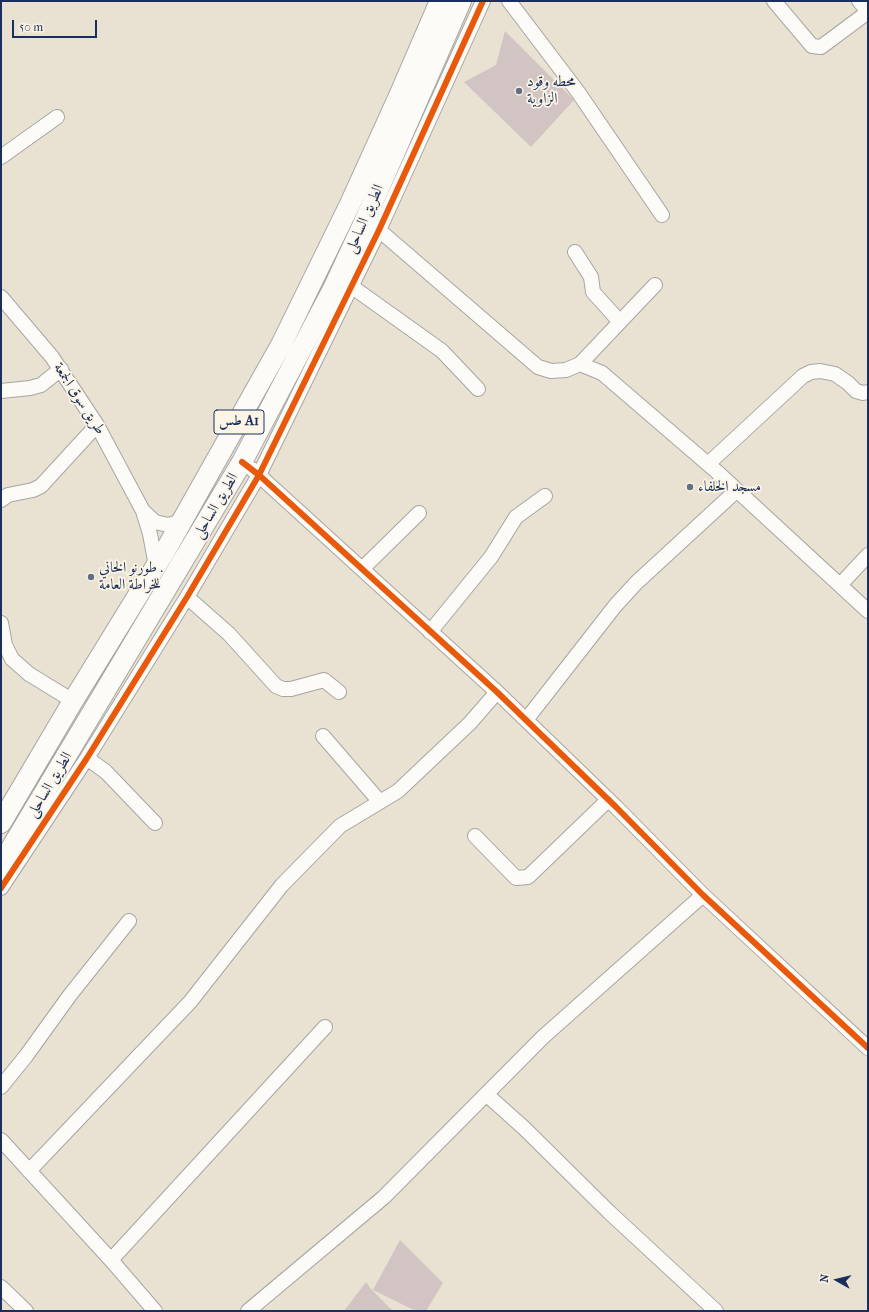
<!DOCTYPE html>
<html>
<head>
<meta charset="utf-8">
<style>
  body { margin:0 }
  #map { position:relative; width:869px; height:1312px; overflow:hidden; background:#e9e2d2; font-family:"IM FELL French Canon",serif }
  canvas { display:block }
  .frame { position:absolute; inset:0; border:2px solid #1b2f5e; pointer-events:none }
  .north { position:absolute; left:817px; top:1260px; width:40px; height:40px; -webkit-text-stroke:3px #fcf5e5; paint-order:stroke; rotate:278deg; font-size:11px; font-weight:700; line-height:16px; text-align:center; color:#1b2f5e }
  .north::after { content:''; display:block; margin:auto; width:14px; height:18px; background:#1b2f5e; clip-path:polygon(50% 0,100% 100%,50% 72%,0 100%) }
  .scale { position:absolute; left:12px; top:20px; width:85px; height:18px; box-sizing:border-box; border:2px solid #1b2f5e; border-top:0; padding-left:5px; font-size:12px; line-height:14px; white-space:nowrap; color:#1b2f5e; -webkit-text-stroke:3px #fcf5e5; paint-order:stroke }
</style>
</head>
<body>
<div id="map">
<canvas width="869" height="1312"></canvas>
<div class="frame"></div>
<div class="north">N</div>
<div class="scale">50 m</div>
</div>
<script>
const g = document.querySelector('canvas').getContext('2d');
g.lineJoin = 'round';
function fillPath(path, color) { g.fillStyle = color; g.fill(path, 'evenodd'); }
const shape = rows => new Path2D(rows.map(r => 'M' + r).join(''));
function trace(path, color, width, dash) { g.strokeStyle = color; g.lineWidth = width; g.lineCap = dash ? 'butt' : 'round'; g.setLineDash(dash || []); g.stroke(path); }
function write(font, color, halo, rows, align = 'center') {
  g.font = font + ' "IM FELL French Canon",Amiri,serif'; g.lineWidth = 3.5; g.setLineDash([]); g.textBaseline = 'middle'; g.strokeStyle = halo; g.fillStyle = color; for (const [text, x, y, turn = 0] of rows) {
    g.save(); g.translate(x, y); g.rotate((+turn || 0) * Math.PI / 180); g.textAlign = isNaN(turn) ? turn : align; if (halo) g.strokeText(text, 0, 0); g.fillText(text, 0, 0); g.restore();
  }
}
const building = shape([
  [505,31,574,100,531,147,464,82,496,65],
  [400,1240,443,1283,426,1311,416,1311,373,1290],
  [366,1282,371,1289,393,1311,344,1311]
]);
const minor = shape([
  [509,1,578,92,662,215],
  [774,1,812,46,821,47,868,12],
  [859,1,868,11],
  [1,157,57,117],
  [372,224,538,367,551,371,566,370,580,364,655,285],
  [575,252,591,277,593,292,620,322],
  [351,286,442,351,478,389],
  [1,297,52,357,97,425,143,511,150,534,156,566],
  [580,364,602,373,716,471,868,611],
  [1,391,30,388,41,385,61,369],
  [708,464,803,376,811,372,820,371,835,374,848,383,856,391,863,393,868,392],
  [252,469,497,692,616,807,703,895,868,1048],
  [1,500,8,495,33,490,41,486,97,425],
  [143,511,155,522,168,525,183,521],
  [362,569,419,513],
  [840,585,868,555],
  [187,597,229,634,276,686,283,689,291,689,324,680,339,692],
  [1,623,5,645,12,659,29,674,73,701],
  [430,632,491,557,516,517,545,496],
  [526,720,615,606,636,583,736,491],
  [323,736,380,802],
  [87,758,106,772,155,823],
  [475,836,516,878,528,877,608,800],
  [1,888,87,758,187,597,259,475,379,230,483,1],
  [1,1087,26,1056,70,995,129,921],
  [486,1094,524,1128,610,1213,716,1311],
  [1,1140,111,1260,155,1311],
  [29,1171,190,1002,282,885,340,826,398,791,470,723,497,692],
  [111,1260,325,1027],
  [1,1287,26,1311],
  [248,1311,384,1197,543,1037,703,895]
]);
const highway = shape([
  [1,823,73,701,164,553,281,345,350,204,399,96,440,1],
  [1,865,242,462,333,289,366,218,461,1]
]);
const cycleway = shape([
  [242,462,259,475,497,692,616,807,703,895,868,1048],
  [1,888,87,758,187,597,259,475,379,230,483,1]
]);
const markers = [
  [519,91,4,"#636e87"],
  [690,487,4,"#636e87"],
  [91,577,4,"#636e87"]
];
const shields = [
  [239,422,50]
];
const shieldNames = [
  ["طس A1",239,422]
];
const poiNames = [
  ["محطه وقود",527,82],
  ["الزاوية",527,99],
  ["مسجد الخلفاء",698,487],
  ["طورنو الخاني .",99,568],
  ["للخراطة العامة",99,585]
];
const streetNames = [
  ["الطريق الساحلى",365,219,-66],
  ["طريق سوق الجمعة",79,399,57],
  ["الطريق الساحلى",216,506,-59],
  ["الطريق الساحلى",50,785,-59]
];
fillPath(building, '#d1c4c3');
trace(minor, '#a6a5a2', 16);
trace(highway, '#a6a5a2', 22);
trace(minor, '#fcfbf8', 14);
trace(highway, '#fcfbf8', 20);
trace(cycleway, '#e8590c', 6);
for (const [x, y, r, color] of markers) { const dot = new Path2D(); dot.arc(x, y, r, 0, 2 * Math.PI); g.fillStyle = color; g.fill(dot); trace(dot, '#fcf5e5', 1.5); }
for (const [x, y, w] of shields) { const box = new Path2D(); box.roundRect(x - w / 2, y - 12, w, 24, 3); g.fillStyle = '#fcf5e5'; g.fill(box); trace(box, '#1b2f5e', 1); }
write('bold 14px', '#1b2f5e', null, shieldNames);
write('15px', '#1b2f5e', '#fcf5e5', poiNames, 'left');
write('15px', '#1b2f5e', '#fcf5e5', streetNames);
</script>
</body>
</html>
